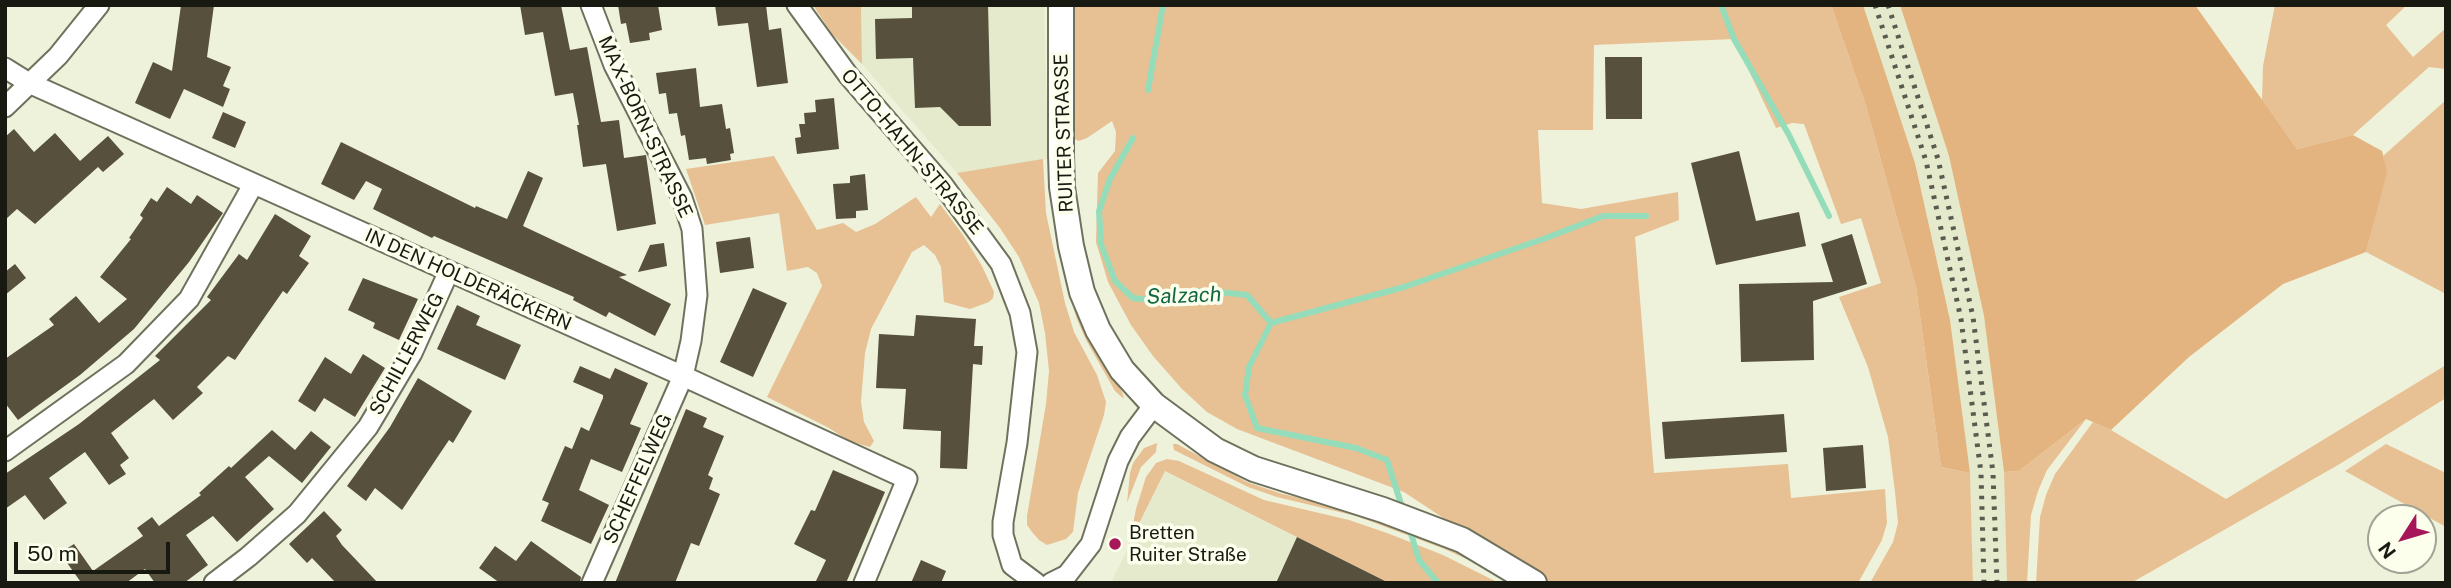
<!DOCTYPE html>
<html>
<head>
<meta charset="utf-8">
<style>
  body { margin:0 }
  #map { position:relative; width:2451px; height:588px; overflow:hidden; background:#eef2db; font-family:"Public Sans",sans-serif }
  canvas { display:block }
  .frame { position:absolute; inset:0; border:7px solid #181a12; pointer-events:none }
  .north { position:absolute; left:2367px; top:504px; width:70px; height:70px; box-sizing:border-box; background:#fbffec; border:2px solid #a0a395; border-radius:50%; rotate:233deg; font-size:19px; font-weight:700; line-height:28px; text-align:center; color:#181a12 }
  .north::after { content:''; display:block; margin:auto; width:24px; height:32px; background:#a51759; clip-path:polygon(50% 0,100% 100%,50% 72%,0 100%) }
  .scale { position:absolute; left:14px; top:542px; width:156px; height:32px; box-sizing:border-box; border:4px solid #181a12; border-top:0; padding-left:9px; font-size:21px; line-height:24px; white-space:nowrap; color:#181a12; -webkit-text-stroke:5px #fbffec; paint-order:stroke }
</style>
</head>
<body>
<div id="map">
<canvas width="2451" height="588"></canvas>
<div class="frame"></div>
<div class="north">N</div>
<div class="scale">50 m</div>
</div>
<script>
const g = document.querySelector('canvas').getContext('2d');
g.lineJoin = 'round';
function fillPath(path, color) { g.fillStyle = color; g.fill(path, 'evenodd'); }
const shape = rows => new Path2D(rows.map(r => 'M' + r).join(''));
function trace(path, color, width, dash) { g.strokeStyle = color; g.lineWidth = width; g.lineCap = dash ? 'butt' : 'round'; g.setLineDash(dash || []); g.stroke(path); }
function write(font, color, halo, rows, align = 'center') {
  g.font = font + ' "Public Sans",sans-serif'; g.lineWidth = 7; g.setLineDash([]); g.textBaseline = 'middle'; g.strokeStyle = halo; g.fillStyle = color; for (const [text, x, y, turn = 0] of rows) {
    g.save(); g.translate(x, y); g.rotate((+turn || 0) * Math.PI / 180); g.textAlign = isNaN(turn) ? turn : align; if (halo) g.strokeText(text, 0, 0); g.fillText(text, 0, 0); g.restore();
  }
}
const built = shape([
  [861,5,1044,5,1048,159,957,173,862,64],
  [1863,5,1900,5,1949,156,1984,316,2004,472,2007,583,1973,583,1970,473,1921,190,1915,163],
  [1165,471,1389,583,1111,583]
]);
const green = shape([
  [813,5,861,5,862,64,832,34],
  [1071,5,1831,5,1866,106,1916,287,1941,467,1970,473,1973,583,1870,583,1893,542,1898,523,1895,492,1888,437,1868,367,1839,297,1881,283,1861,218,1841,224,1804,124,1792,123,1776,128,1734,39,1594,45,1593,130,1538,130,1542,203,1581,209,1678,192,1679,220,1635,237,1654,473,1788,464,1791,498,1885,489,1887,523,1882,540,1858,583,1552,583,1503,551,1460,529,1404,492,1237,429,1207,412,1182,389,1153,356,1131,325,1108,282,1096,242,1098,173,1115,151,1116,132,1112,121,1087,138,1079,141,1072,138],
  [2275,5,2407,5,2386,25,2413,57,2446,28,2446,69,2429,67,2353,135,2297,149,2262,100,2263,66],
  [2446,100,2446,294,2366,252,2386,172,2383,156],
  [774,156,817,230,843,223,856,232,875,224,916,197,931,217,940,204,963,235,982,266,994,292,993,298,989,302,970,309,944,302,941,267,935,255,924,245,912,252,871,329,865,353,861,402,864,422,874,441,870,447,849,441,829,428,767,397,822,286,817,273,808,267,787,271,779,213,705,225,686,169],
  [1043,159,1046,213,1065,303,1074,332,1097,375,1106,402,1104,415,1078,493,1073,532,1066,539,1047,545,1039,540,1032,532,1027,525,1027,516,1046,404,1049,371,1045,333,1039,303,1019,257,1000,228,957,173],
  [1055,223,1060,223,1088,337,1122,392,1124,399,1115,391,1086,340,1076,317,1063,268],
  [2446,365,2446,398,2338,465,2131,583,2036,583,2040,517,2046,495,2055,474,2093,422,2111,430,2226,499],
  [2086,419,2047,470,2038,491,2031,515,2027,583,2007,583,2004,472,2019,471],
  [1157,443,1156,452,1141,467,1127,503,1130,473,1133,463,1144,448],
  [1173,444,1177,444,1247,482,1279,493,1357,512,1478,559,1478,564,1442,548,1356,516,1277,497,1248,487,1174,450],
  [2386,444,2446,473,2446,527,2345,471],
  [1167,459,1179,461,1264,500,1349,520,1387,533,1443,555,1499,583,1389,583,1165,471,1129,544,1136,509,1146,477,1156,463]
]);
const forest = shape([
  [1831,5,1863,5,1915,163,1950,320,1970,473,1941,467,1916,287,1866,106],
  [1900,5,2195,5,2297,149,2353,135,2382,151,2387,172,2366,252,2283,284,2189,357,2111,430,2086,419,2019,471,2004,472,1984,316,1949,156]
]);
const stream = shape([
  [1721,5,1734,39,1789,135,1829,216],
  [1148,90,1163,5],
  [1133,138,1110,179,1099,211,1101,244,1115,281,1133,298,1159,301,1182,292,1210,291,1247,295,1271,323,1249,367,1245,395,1257,428,1356,448,1387,460,1403,510],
  [1271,323,1404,287,1546,238,1603,216,1646,216],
  [1409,527,1419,560,1438,583]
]);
const building = shape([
  [181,5,214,5,207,57,231,67,223,86,230,89,223,107,184,89,170,119,135,103,153,62,172,71],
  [520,5,561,5,570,50,587,47,601,122,619,120,624,158,646,155,656,224,617,231,606,164,583,167,577,125,579,125,573,93,555,96,543,32,525,35],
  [618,5,658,5,662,30,649,33,650,40,630,43,626,23,621,24],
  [715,5,766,5,769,30,781,28,788,83,757,87,748,23,718,26],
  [912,5,988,5,991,126,959,126,940,107,915,108,913,58,876,59,875,19,912,18],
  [1605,57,1642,57,1642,119,1606,119],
  [696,68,700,107,722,104,726,129,730,128,734,153,730,154,731,160,707,164,706,158,689,160,685,135,681,136,677,113,669,114,666,93,659,94,656,73],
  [834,98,839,149,797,154,795,138,801,137,799,124,805,124,804,113,816,112,815,100],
  [223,112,246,122,235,148,212,138],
  [14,129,34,152,55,133,80,161,108,136,124,154,103,172,98,167,35,224,17,209,5,220,5,137],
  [341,142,475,208,476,206,507,219,528,171,543,178,523,226,627,275,619,277,671,304,655,336,609,312,606,317,573,300,574,297,434,236,432,238,373,209,382,189,366,181,354,200,321,184],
  [1739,151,1756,221,1799,212,1806,246,1716,265,1691,163],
  [865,174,868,210,856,211,856,218,836,219,833,184,850,183,850,176],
  [167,187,191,204,197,195,223,213,189,262,134,329,80,375,18,420,5,403,5,359,54,325,49,319,76,296,99,323,127,299,100,277,131,239,129,238,143,218,140,215,151,198,157,202],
  [275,214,311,236,299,256,309,263,287,294,283,291,235,360,228,356,197,387,203,393,173,420,154,399,111,433,129,458,120,465,126,474,109,485,85,452,49,478,67,503,44,520,25,495,5,509,5,474,79,424,160,360,155,356,211,300,207,297,239,254,247,260],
  [1852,234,1867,284,1813,301,1814,360,1741,362,1739,284,1833,282,1821,244],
  [750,237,754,268,720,273,716,242],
  [664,243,667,266,638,272,650,245],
  [15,264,26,278,5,295,5,272],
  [363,278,418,299,399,340,373,328,375,323,348,310],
  [753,288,787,303,753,377,720,362],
  [457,305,480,316,476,325,521,345,505,380,437,349],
  [916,315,976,319,974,346,983,346,982,365,973,364,967,469,940,468,941,431,903,429,906,389,876,388,879,334,914,336],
  [363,354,385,368,355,417,324,398,315,412,298,401,325,357,351,374],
  [580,366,610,379,615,368,648,383,630,424,641,428,622,472,591,459,579,490,609,505,591,544,541,521,549,503,542,500,565,446,572,449,581,427,589,431,603,398,603,395,573,382],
  [418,378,472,411,453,443,449,440,402,510,375,488,366,501,347,486,390,427],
  [686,409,707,418,703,427,724,436,708,475,713,478,709,489,720,494,714,509,699,546,691,543,675,583,615,583],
  [1784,414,1787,452,1665,459,1662,422],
  [272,430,295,450,311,431,331,447,302,483,269,456,245,477,274,509,237,542,213,516,186,535,208,565,184,583,155,583,145,569,126,583,78,583,80,581,60,553,74,544,93,571,143,536,137,528,152,517,159,526,201,495,199,493,229,466,231,468],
  [1863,445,1866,488,1826,491,1823,448],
  [833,470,885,492,846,583,815,583,826,560,794,544,811,510,815,511],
  [324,511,342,530,336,536,342,545,378,583,336,583,312,558,307,563,289,544],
  [1297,537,1389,583,1276,583],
  [531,541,581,577,580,583,500,583,479,568,495,546,516,561],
  [921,560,946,571,941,583,911,583]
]);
const minor = shape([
  [591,5,614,65,682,198,692,229,697,295,691,341,683,376,592,583],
  [797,5,848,75,943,185,1001,264,1020,313,1027,352,1017,443,1003,522,1003,535,1012,565,1036,583],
  [5,68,29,83,683,376,907,479,864,583],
  [5,107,58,56,99,5],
  [5,451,126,364,189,299,253,185],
  [214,583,248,557,297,514,368,427,412,353,449,271],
  [1051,583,1067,575,1091,544,1118,461,1130,437,1154,405]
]);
const tertiary = shape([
  [1061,5,1061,155,1062,187,1071,246,1082,292,1098,330,1122,370,1154,405,1215,450,1254,469,1383,510,1462,540,1534,583]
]);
const rail = shape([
  [1875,5,1926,161,1961,319,1981,473,1984,583],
  [1888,5,1938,159,1973,317,1993,473,1997,583]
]);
const markers = [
  [1115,544,7,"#a51759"]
];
const streetNames = [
  ["MAX-BORN-STRASSE",645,127,65],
  ["RUITER STRASSE",1064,133,-92],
  ["OTTO-HAHN-STRASSE",912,152,50],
  ["IN DEN HOLDERÄCKERN",468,280,24],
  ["SCHILLERWEG",407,354,-62],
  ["SCHEFFELWEG",638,479,-66]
];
const poiNames = [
  ["Bretten",1129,533],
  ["Ruiter Straße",1129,555]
];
const waterNames = [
  ["Salzach",1184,296,-2]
];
fillPath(built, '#e4eacb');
fillPath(green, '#e7c094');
fillPath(forest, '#e3b47f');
trace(stream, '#95ddba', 6);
fillPath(building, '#56503d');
trace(minor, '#6e725d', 23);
trace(tertiary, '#6e725d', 28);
trace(minor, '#fff', 19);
trace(tertiary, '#fff', 24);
trace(rail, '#585b4e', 5, [3.5, 7]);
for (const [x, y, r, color] of markers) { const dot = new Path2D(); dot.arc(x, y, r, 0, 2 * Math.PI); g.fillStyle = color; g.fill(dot); trace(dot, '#fbffec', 2.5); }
write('19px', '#181a12', '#fbffec', streetNames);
write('19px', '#181a12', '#fbffec', poiNames, 'left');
write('italic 21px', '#106747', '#fbffec', waterNames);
</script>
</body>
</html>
